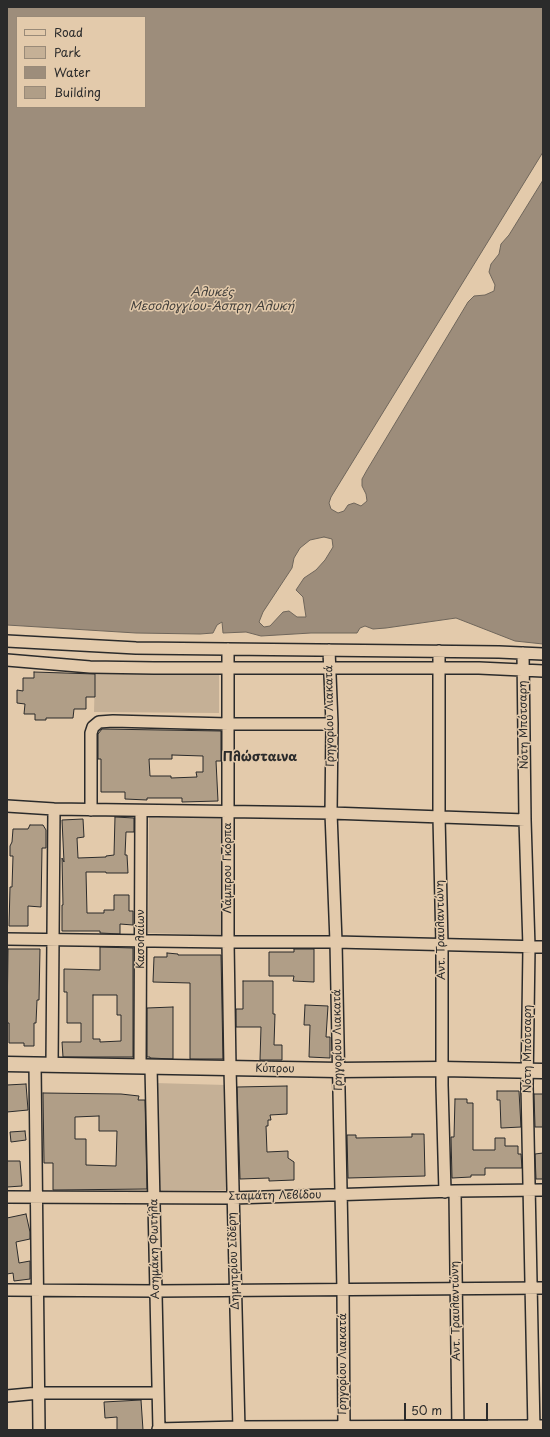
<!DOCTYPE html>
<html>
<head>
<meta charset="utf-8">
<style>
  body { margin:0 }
  #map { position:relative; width:550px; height:1437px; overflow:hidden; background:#e3caab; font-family:"Playpen Sans",sans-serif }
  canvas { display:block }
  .frame { position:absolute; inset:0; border:8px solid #2b2b2b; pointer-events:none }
  .legend { position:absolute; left:16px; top:16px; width:130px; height:92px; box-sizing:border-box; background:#e3caab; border:1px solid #998a78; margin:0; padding:5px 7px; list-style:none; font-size:12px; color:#2b2b2b }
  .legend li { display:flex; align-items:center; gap:8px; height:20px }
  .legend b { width:20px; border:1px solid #998a78 }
  .scale { position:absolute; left:404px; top:1403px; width:84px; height:18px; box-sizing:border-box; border:2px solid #2b2b2b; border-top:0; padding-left:5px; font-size:12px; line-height:14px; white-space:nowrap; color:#2b2b2b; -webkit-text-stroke:3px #e3caab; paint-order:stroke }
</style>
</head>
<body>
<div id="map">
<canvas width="550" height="1437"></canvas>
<div class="frame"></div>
<ul class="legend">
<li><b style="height:5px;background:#e3caab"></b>Road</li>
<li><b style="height:11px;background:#c5b096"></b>Park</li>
<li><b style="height:11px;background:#9d8d7b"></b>Water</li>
<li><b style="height:11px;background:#b09e87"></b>Building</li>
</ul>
<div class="scale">50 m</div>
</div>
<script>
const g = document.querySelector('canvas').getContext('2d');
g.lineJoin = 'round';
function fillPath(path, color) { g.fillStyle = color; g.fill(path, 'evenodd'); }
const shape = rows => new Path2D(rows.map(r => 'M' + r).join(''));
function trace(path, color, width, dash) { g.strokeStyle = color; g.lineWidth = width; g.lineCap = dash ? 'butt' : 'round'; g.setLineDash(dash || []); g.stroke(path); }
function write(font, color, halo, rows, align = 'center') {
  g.font = font + ' "Playpen Sans",sans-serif'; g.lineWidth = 3; g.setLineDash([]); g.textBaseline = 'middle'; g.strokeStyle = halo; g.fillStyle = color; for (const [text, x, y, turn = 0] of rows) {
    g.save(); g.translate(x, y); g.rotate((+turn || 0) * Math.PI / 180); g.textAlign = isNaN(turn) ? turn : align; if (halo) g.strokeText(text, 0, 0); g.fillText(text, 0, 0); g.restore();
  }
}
const green = shape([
  [95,672,219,673,219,713,94,712],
  [149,817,222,818,222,935,148,933],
  [155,1083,226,1085,229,1190,157,1191]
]);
const water = shape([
  [7,7,543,7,543,152,331,497,329,503,331,509,338,513,344,511,348,505,354,503,361,506,367,501,366,494,362,486,362,479,367,470,468,302,474,296,485,295,494,291,495,285,489,272,491,264,499,254,501,244,509,235,543,180,543,644,515,641,456,618,386,628,373,629,365,626,360,628,357,633,311,633,261,636,246,632,223,633,222,622,217,625,213,633,200,634,136,633,7,625,7,7],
  [17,17,145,17,145,107,17,107,17,17],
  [324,537,332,539,333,547,325,560,316,570,304,578,296,590,303,597,306,617,297,617,289,611,283,612,270,626,264,627,259,622,263,612,292,568,294,558,300,548,310,540,324,537]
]);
const building = shape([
  [34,672,95,674,95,697,86,697,86,709,74,709,73,718,46,718,46,720,35,720,35,714,24,714,25,704,17,703,17,690,23,691,23,678,34,678,34,672],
  [102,729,221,731,221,761,216,761,218,801,182,802,182,798,147,798,147,800,125,799,125,792,101,792,101,759,98,759,98,734,102,729],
  [172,755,203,756,203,772,196,772,197,777,171,778,171,776,150,776,149,759,172,759,172,755],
  [115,817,134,818,134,832,126,832,125,855,127,855,128,873,106,873,106,872,86,872,87,913,104,913,104,910,114,910,114,895,129,895,129,911,133,911,133,925,120,924,120,934,100,933,100,931,62,931,62,905,63,905,62,858,64,862,62,820,83,819,84,837,77,838,78,858,106,857,106,856,114,855,115,817],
  [30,825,43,825,46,830,46,848,42,848,41,907,28,906,28,926,9,926,10,887,12,887,13,856,10,856,10,846,12,842,13,829,28,829,30,825],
  [100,947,133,948,133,1057,63,1057,62,1042,81,1042,81,1023,67,1023,67,992,64,992,64,969,100,970,100,947],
  [93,995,117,995,117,1015,121,1015,121,1041,100,1042,100,1039,93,1039,93,995],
  [8,949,40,949,39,1000,37,1000,36,1023,34,1023,34,1046,24,1046,24,1043,9,1043,9,1023,7,1023,8,949],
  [294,949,314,949,314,982,293,981,294,976,269,976,269,952,294,952,294,949],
  [167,953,178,954,178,955,221,955,223,1059,190,1059,190,983,153,982,154,957,167,957,167,953],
  [243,981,273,981,273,1014,275,1014,274,1045,282,1045,282,1060,260,1060,261,1027,236,1027,236,1009,243,1009,243,981],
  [305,1005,328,1006,326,1037,330,1037,330,1058,309,1057,310,1025,304,1025,305,1005],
  [173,1007,173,1059,150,1058,150,1057,147,1057,147,1008,173,1007],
  [26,1084,28,1110,7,1112,7,1085,26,1084],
  [287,1086,287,1114,270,1115,271,1120,268,1120,268,1126,266,1126,267,1152,288,1151,288,1158,294,1162,294,1180,269,1181,269,1178,240,1179,237,1087,287,1086],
  [497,1091,519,1091,521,1127,501,1128,500,1100,497,1100,497,1091],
  [43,1093,121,1094,139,1096,138,1100,145,1100,147,1189,53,1190,53,1163,44,1163,43,1093],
  [99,1116,99,1131,117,1131,116,1166,86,1165,86,1139,75,1139,75,1117,99,1116],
  [534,1094,543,1094,543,1127,535,1127,534,1094],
  [455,1099,467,1099,467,1103,473,1103,473,1150,495,1150,495,1138,505,1138,505,1146,518,1146,518,1154,521,1154,522,1168,485,1168,485,1175,471,1175,471,1177,452,1178,451,1137,454,1137,455,1099],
  [25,1131,26,1140,11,1142,10,1132,25,1131],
  [412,1134,424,1134,425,1176,348,1178,347,1135,356,1135,356,1138,412,1137,412,1134],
  [543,1153,543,1179,536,1179,535,1154,543,1153],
  [7,1161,20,1161,22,1186,7,1187,7,1161],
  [26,1214,30,1232,30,1239,16,1242,19,1263,30,1261,30,1279,14,1281,13,1273,7,1274,7,1218,26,1214],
  [141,1400,143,1430,117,1430,117,1417,105,1418,104,1402,141,1400]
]);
const minor = shape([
  [7,641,136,648,499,652,543,654],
  [228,649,228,942,230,1068,239,1430],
  [329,650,332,724,331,813,336,942,343,1290,344,1430],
  [439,651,439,817,442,945,442,1085,445,1192],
  [523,653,525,820,529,947,527,1086,534,1430],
  [7,660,90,667,154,668,479,668,543,671],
  [7,806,54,809,331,813,525,820],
  [91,810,91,733,93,727,99,722,113,721,228,724,332,724],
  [7,939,228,942,336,942,543,947],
  [35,1064,39,1430],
  [52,1065,54,809],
  [140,1067,141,811],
  [151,1067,159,1430],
  [455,1191,458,1430],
  [7,1197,233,1198,455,1191,543,1190],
  [7,1290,156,1291,543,1288],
  [7,1396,39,1393,158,1393],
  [158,1429,239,1427,543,1426]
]);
const major = shape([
  [7,1064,338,1070,442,1069,543,1071]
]);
const streetNames = [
  ["Γρηγορίου Λιακατά",330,716,-91],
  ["Νότη Μπότσαρη",524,725,-91],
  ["Λάμπρου Γκόρπα",228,868,-90],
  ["Αντ. Τραυλαντώνη",441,930,-91],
  ["Κασολαίων",141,939,-90],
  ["Γρηγορίου Λιακατά",338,1040,-91],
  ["Νότη Μπότσαρη",528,1049,-90],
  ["Κύπρου",275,1069,1],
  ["Σταμάτη Λεβίδου",275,1196,-1],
  ["Ασημάκη Φωτήλα",155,1249,-91],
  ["Δημητρίου Σιδέρη",234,1261,-92],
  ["Αντ. Τραυλαντώνη",456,1311,-91],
  ["Γρηγορίου Λιακατά",343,1364,-90]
];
const waterNames = [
  ["Αλυκές",212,293],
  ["Μεσολογγίου-Άσπρη Αλυκή",212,307]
];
const quarterNames = [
  ["Πλώσταινα",260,757]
];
fillPath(green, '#c5b096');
fillPath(water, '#9d8d7b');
trace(water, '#6f665b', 1);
fillPath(building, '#b09e87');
trace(building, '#2b2b2b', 1);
trace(minor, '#2b2b2b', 14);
trace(major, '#2b2b2b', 17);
trace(minor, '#e3caab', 11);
trace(major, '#e3caab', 14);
write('11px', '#2b2b2b', '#e3caab', streetNames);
write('italic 12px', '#423f3b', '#e3caab', waterNames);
write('bold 13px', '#2b2b2b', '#e3caab', quarterNames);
</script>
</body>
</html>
